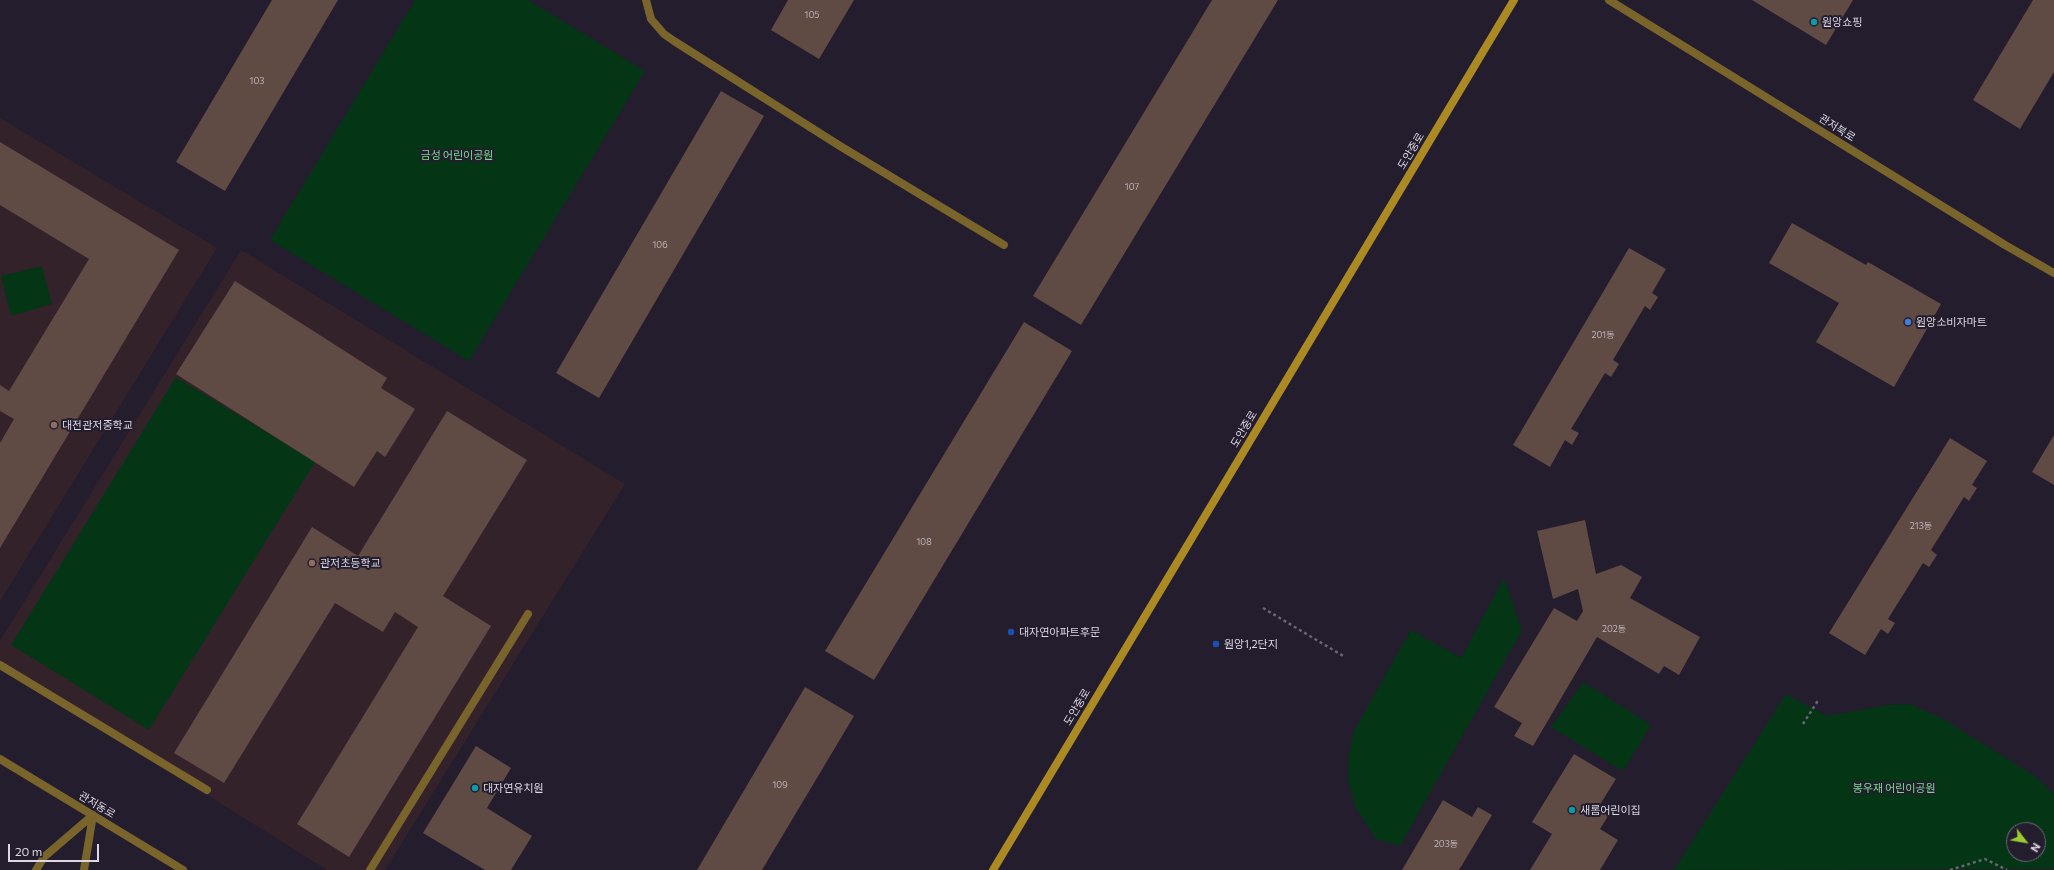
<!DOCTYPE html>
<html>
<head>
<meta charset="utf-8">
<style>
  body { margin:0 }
  #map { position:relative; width:2054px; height:870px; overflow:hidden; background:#241d2e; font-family:Commissioner,sans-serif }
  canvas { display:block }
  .north { position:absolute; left:2006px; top:822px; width:40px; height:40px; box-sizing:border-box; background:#241d2e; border:1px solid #6d6776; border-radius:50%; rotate:121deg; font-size:11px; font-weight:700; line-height:16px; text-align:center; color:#dbd7e3 }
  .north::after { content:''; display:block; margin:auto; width:14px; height:18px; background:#9dca2f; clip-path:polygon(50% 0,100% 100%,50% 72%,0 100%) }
  .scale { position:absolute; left:8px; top:844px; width:91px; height:18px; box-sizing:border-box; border:2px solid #dbd7e3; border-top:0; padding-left:5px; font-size:12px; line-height:14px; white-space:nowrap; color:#dbd7e3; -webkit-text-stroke:3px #241d2e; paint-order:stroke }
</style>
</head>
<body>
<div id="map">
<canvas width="2054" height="870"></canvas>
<div class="north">N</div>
<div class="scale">20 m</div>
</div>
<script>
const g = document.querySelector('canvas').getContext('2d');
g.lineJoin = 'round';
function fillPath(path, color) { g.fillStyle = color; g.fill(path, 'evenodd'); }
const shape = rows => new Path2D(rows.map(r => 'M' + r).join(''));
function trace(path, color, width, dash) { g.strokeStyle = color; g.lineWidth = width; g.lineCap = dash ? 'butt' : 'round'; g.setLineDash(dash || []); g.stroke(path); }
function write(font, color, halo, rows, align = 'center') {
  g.font = font + ' Commissioner,"Noto Sans KR",sans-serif'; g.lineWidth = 4; g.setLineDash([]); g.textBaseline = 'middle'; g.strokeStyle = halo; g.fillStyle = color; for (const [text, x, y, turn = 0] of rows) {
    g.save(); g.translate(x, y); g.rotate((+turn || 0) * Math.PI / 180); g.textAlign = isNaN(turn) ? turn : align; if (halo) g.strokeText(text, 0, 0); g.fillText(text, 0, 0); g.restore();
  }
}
const education = shape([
  [0,118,217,248,0,601],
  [241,250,625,484,385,870,327,870,0,665,0,641]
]);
const green = shape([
  [415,0,528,0,645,71,469,361,270,240],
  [42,266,52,304,11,316,1,276],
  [176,377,315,462,149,730,11,645],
  [1504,578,1522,630,1400,846,1376,839,1356,808,1348,780,1349,755,1354,731,1411,630,1461,658],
  [1583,682,1651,725,1623,771,1551,727],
  [1786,694,1827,716,1888,705,1910,704,1943,719,2035,776,2054,794,2054,869,1674,870],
  [2014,830,2038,830,2038,854,2014,854]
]);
const building = shape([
  [272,0,338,0,225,191,176,162],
  [788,0,854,0,819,59,771,30],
  [1212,0,1278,0,1081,325,1033,296],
  [1752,0,1853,0,1826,45],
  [2033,0,2054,0,2054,72,2020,129,1973,100],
  [721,91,764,116,599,398,556,373],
  [0,142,179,250,0,548,0,443,14,419,0,411,0,385,9,391,89,259,0,205],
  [1792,223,1866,265,1868,262,1941,304,1894,387,1816,342,1839,303,1769,263],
  [1629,248,1666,269,1652,293,1658,297,1650,310,1645,306,1613,360,1619,364,1611,377,1605,373,1571,429,1579,433,1572,445,1565,440,1550,467,1513,445],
  [235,281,387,378,381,388,415,409,385,457,377,451,354,487,176,374],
  [1024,322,1072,351,874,680,825,651],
  [447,411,527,460,443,596,491,626,349,857,297,824,418,627,395,612,383,632,335,603,224,783,174,753,312,527,358,556],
  [2054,435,2054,485,2032,472],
  [1950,438,1987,461,1972,485,1977,488,1969,501,1964,497,1931,550,1937,555,1929,567,1923,563,1888,619,1895,623,1888,634,1881,629,1865,655,1829,633],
  [1585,520,1596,574,1621,565,1642,577,1630,598,1700,637,1679,675,1664,666,1659,674,1597,637,1533,746,1514,736,1522,723,1494,707,1554,608,1577,621,1583,611,1578,589,1553,599,1537,531],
  [805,687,854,716,762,870,697,870],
  [476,746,511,768,487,808,532,836,511,870,485,870,423,833],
  [1574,754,1616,779,1599,806,1610,813,1600,829,1618,840,1600,870,1530,870,1552,834,1532,822],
  [1443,800,1472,817,1478,807,1492,815,1459,870,1402,870]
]);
const path = shape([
  [1263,608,1345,657],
  [1803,724,1819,699],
  [1950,870,1985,859,2007,870]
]);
const lane = shape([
  [0,665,207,790],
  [36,870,44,857,93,815],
  [84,870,93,815],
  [370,870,528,614]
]);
const street = shape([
  [646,0,651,19,664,34,674,41,840,146,1004,245],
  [1609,0,2005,245,2054,273],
  [0,759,183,870]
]);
const secondary = shape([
  [993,870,1514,0]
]);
const markers = [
  [1814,22,4,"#0f9aa8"],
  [1908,322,4,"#3f7fe0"],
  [54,425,4,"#8d6e63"],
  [312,563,4,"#8d6e63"],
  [1011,632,4,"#1a4fb4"],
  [1216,644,4,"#1a4fb4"],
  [475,788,4,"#0f9aa8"],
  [1572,810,4,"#0f9aa8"]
];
const numberNames = [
  ["105",812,15],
  ["103",257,81],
  ["107",1132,187],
  ["106",660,245],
  ["201동",1603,335],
  ["213동",1921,526],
  ["108",924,542],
  ["202동",1614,629],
  ["109",780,785],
  ["203동",1446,844]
];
const poiNames = [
  ["원앙쇼핑",1822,22],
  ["원앙소비자마트",1916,322],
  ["대전관저중학교",62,425],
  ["관저초등학교",320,563],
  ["대자연아파트후문",1019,632],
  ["원앙1,2단지",1224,644],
  ["대자연유치원",483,788],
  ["새롬어린이집",1580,810]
];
const streetNames = [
  ["관저북로",1837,128,32],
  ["도안중로",1411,151,-59],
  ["도안중로",1244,429,-59],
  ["도안중로",1077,707,-59],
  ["관저동로",97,805,31]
];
const parkNames = [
  ["금성 어린이공원",457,155],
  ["봉우재 어린이공원",1894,788]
];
fillPath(education, '#34222b');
fillPath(green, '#043515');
fillPath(building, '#604a44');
trace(path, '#6a6473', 2.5, [3, 3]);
trace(lane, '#79642b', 8);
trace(street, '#79642b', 8);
trace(secondary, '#ab8923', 8);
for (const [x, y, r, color] of markers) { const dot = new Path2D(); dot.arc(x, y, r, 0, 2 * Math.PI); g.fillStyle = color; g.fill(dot); trace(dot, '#241d2e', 1.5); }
write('9px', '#bcb4bb', null, numberNames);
write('11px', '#dbd7e3', '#241d2e', poiNames, 'left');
write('11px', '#dbd7e3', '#241d2e', streetNames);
write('11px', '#74db8d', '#241d2e', parkNames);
</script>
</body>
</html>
